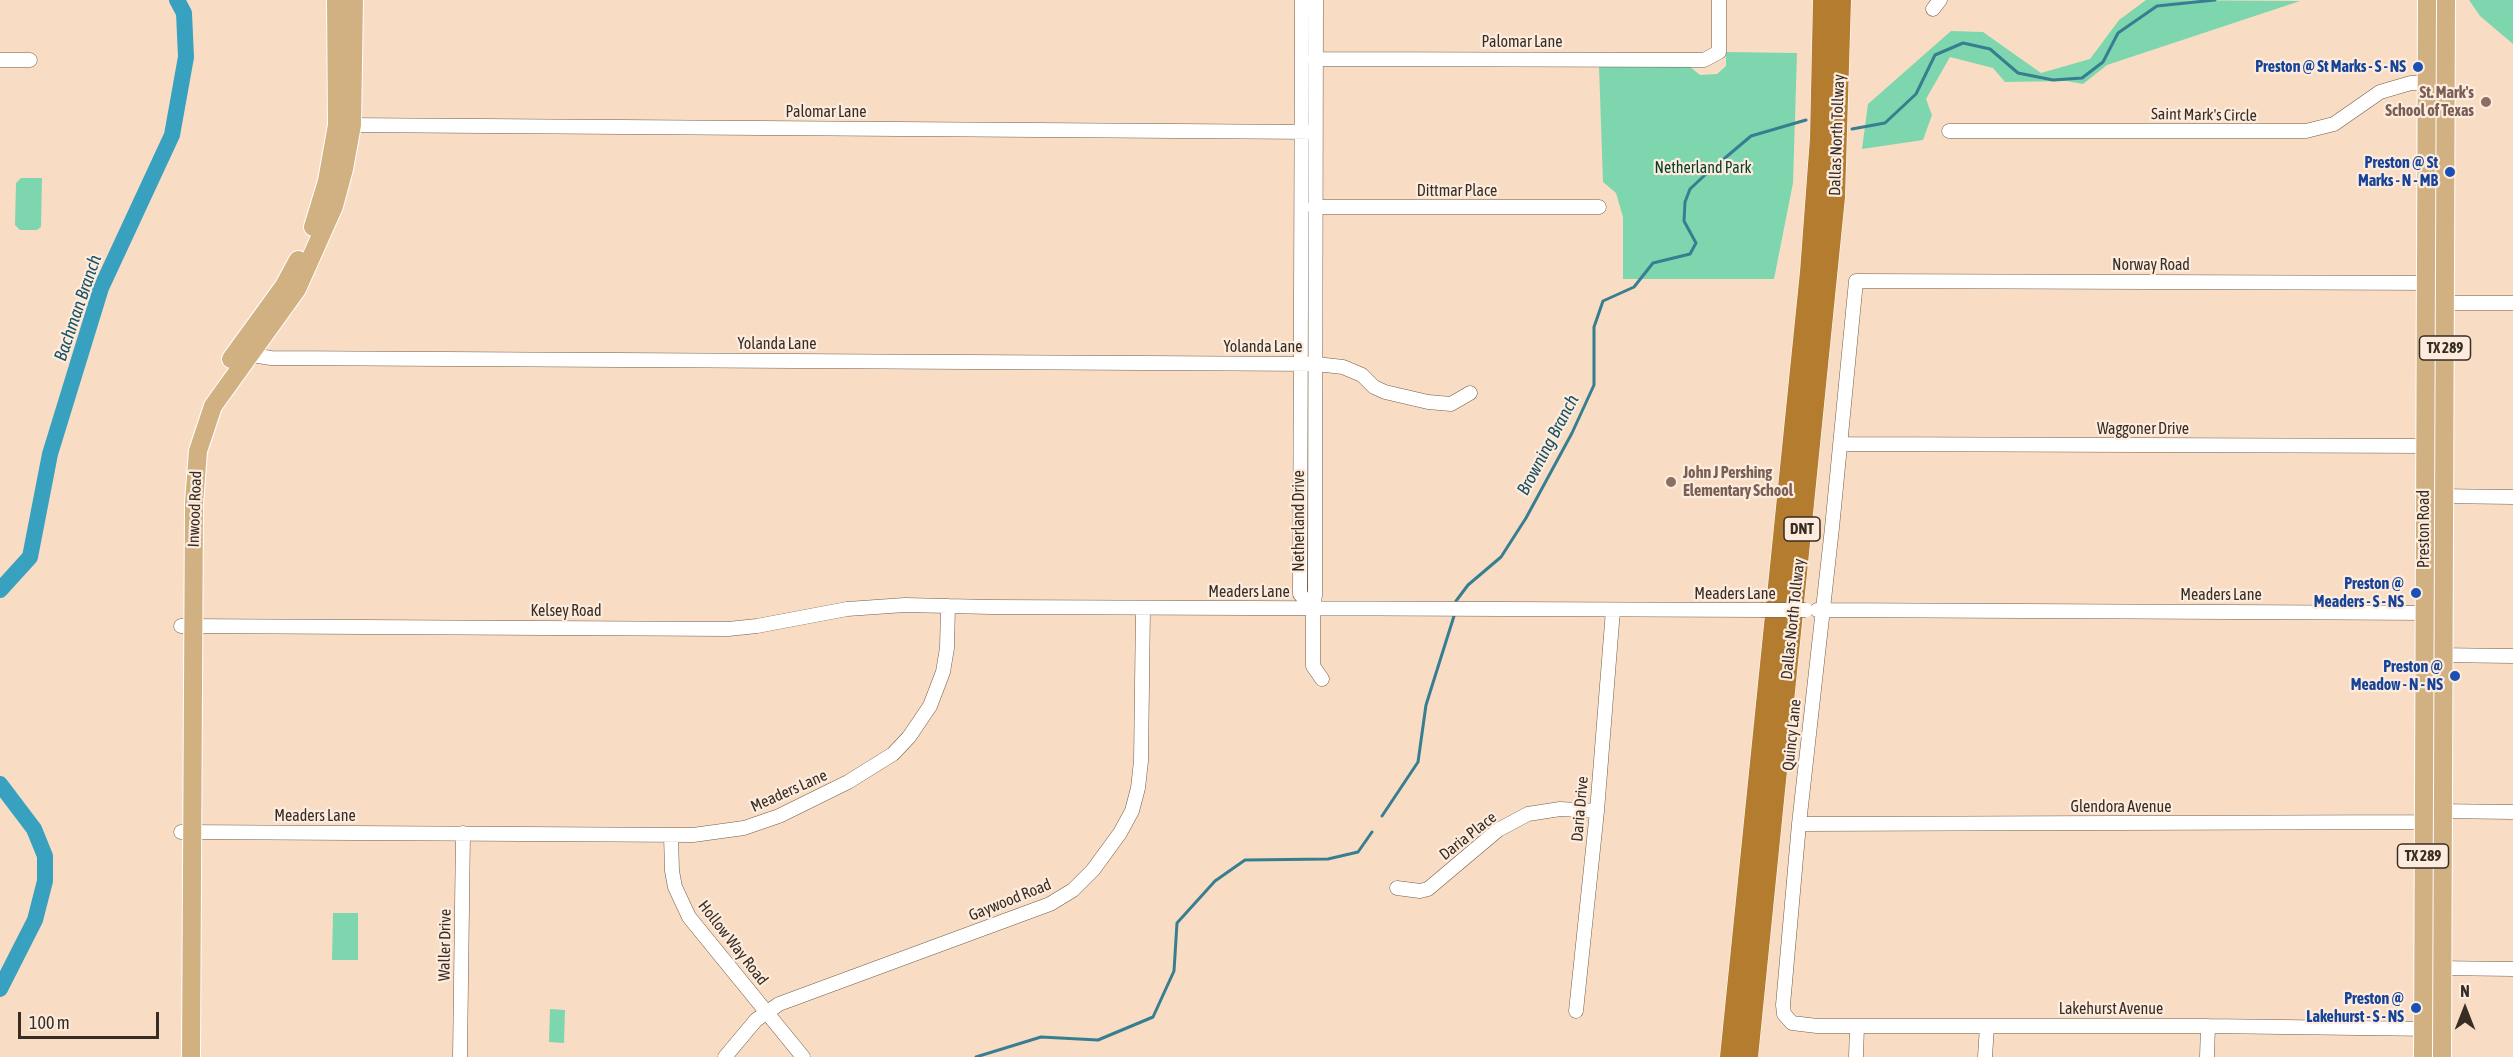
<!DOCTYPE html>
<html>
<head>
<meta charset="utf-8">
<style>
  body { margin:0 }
  #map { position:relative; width:2513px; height:1057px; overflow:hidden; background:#f8ddc4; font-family:"Asap Condensed",sans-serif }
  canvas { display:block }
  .north { position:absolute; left:2435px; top:979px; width:60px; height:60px; -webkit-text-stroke:4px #fdecdd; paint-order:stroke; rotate:0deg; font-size:16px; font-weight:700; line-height:24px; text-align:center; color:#372d24 }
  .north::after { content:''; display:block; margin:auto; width:21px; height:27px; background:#372d24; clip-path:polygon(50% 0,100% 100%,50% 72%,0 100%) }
  .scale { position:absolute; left:18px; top:1012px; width:141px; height:27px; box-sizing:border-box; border:3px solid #372d24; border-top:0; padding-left:8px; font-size:18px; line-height:21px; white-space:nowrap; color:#372d24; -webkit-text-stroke:4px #fdecdd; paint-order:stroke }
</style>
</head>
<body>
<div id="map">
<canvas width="2513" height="1057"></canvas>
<div class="north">N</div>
<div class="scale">100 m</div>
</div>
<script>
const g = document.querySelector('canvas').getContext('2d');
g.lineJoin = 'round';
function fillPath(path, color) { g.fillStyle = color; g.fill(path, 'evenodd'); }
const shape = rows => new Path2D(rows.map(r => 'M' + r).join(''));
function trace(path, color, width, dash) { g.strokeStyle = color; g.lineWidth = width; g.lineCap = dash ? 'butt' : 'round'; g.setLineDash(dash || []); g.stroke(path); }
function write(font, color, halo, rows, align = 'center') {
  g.font = font + ' "Asap Condensed",sans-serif'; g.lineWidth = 4.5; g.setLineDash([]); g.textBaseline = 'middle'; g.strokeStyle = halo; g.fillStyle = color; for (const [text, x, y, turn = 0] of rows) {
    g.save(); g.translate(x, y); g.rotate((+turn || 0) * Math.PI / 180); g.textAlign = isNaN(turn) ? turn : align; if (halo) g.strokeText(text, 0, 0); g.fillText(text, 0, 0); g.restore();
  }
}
const green = shape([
  [2146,0,2300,1,2107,65,2083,84,2067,81,2005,82,1993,68,1950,57,1926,99,1932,115,1923,140,1862,149,1868,104,1951,31,1983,32,2041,73,2090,59,2119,20],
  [2469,0,2513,0,2513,44,2480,16],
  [1726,52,1797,53,1793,183,1774,279,1623,279,1623,217,1616,193,1603,182,1599,66,1688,65,1700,75,1717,74,1726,66],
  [21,178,42,178,41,227,37,230,20,230,15,225,16,183],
  [333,913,358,913,358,960,332,960],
  [550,1009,565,1010,564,1043,549,1042]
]);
const stream = shape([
  [1852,129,1885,123,1916,94,1935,55,1963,43,1990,49,2018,73,2053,80,2082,78,2103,62,2118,33,2157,6,2215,0],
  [1456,601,1468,585,1501,557,1526,518,1572,433,1594,385,1594,327,1603,301,1634,287,1653,263,1690,254,1696,243,1684,221,1685,202,1690,189,1706,174,1751,136,1806,120],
  [1382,816,1418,762,1426,705,1454,616],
  [976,1057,1041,1037,1098,1040,1153,1017,1174,971,1177,923,1215,881,1245,860,1328,859,1358,852,1372,832]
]);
const river = shape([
  [0,590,30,557,50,454,101,288,172,135,186,57,184,13,177,0],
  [0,784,34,829,45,856,45,881,35,920,0,989]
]);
const minor = shape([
  [1302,0,1300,594,1313,609],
  [1316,0,1315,595,1313,609,1313,666,1322,679],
  [1933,9,1940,0],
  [1315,59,1704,60,1719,52,1719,0],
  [0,60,30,60],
  [345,125,1314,132],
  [1949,131,2306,131,2334,124,2380,92,2411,83,2435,83],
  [1314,207,1599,207],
  [2436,303,2513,303],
  [244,349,258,356,271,358,1316,364,1343,367,1362,375,1374,387,1385,392,1428,402,1451,404,1470,393],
  [1840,444,2435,446],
  [2435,496,2513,497],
  [1817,610,2433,613],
  [181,626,728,629,757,626,847,609,905,605,991,607,1761,610],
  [2435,655,2513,656],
  [2435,811,2513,812],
  [1799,824,2433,822],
  [181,832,693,835,744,828,779,816,848,782,893,754,909,737,930,706,943,672,947,648,948,606],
  [671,835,672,871,675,887,689,917,803,1057],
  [1397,888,1420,891,1428,889,1498,830,1528,814,1560,809,1597,811],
  [2434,968,2513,969],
  [1576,1011,1597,811,1613,610],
  [2431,1029,2208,1026,1817,1026,1792,1023,1784,1014,1783,1005,1799,824,1832,528,1856,281,2445,283],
  [460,1057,463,833],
  [725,1057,756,1020,779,1004,1050,904,1073,890,1093,870,1120,833,1132,811,1138,788,1141,761,1143,608],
  [1856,1057,1857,1026],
  [1985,1057,1987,1026],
  [2207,1057,2208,1026]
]);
const major = shape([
  [313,227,327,181,337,125,336,0],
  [231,359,284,286,298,260],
  [191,1057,194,503,198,451,213,406,297,289,334,206,344,169,352,125,354,0],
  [2423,1057,2427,0],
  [2442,1057,2446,0]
]);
const highway = shape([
  [1730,1057,1810,272,1820,138,1823,0],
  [1748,1057,1835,197,1841,0]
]);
const minorBridge = shape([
  [1761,610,1806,610]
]);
const markers = [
  [2418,67,6,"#1a4fb4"],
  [2486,102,6,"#8d6e63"],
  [2450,172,6,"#1a4fb4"],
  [1671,482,6,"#8d6e63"],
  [2416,593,6,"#1a4fb4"],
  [2455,676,6,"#1a4fb4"],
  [2416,1008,6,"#1a4fb4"]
];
const shields = [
  [2445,348,51],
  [1802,529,36],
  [2423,856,51]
];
const shieldNames = [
  ["TX 289",2445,348],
  ["DNT",1802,529],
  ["TX 289",2423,856]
];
const streetNames = [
  ["Palomar Lane",1522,42],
  ["Palomar Lane",826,112],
  ["Saint Mark's Circle",2204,115,1],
  ["Dallas North Tollway",1837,135,-88],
  ["Dittmar Place",1457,191],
  ["Norway Road",2151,265],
  ["Yolanda Lane",777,344],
  ["Yolanda Lane",1263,347],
  ["Waggoner Drive",2143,429],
  ["Inwood Road",195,509,-88],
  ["Netherland Drive",1299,521,-90],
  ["Preston Road",2424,529,-90],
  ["Meaders Lane",1249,592],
  ["Meaders Lane",1735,594],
  ["Meaders Lane",2221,595],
  ["Kelsey Road",566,611],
  ["Dallas North Tollway",1793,619,-84],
  ["Quincy Lane",1792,735,-84],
  ["Meaders Lane",789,791,-24],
  ["Glendora Avenue",2121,807],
  ["Daria Drive",1580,809,-85],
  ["Meaders Lane",315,816],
  ["Daria Place",1468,836,-38],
  ["Gaywood Road",1010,900,-22],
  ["Hollow Way Road",733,943,52],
  ["Waller Drive",445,945,-89],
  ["Lakehurst Avenue",2111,1009]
];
const transitNames = [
  ["Preston @ St Marks - S - NS",2406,67],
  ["Preston @ St",2438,163],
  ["Marks - N - MB",2438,181],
  ["Preston @",2404,584],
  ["Meaders - S - NS",2404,602],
  ["Preston @",2443,667],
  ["Meadow - N - NS",2443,685],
  ["Preston @",2404,999],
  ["Lakehurst - S - NS",2404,1017]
];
const educationNames = [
  ["St. Mark's",2474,93],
  ["School of Texas",2474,111],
  ["John J Pershing",1683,473,"left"],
  ["Elementary School",1683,491,"left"]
];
const parkNames = [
  ["Netherland Park",1703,168]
];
const waterNames = [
  ["Bachman Branch",78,308,-71],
  ["Browning Branch",1548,445,-62]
];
fillPath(green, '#7ed6ae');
trace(stream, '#387e91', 3);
trace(river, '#38a1c0', 16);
trace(minor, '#735c46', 15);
trace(major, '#fff', 20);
trace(highway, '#fff', 21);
trace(minor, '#fff', 14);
trace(major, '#d1b082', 18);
trace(highway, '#b37c2f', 20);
trace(minorBridge, '#735c46', 15, []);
trace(minorBridge, '#fff', 14);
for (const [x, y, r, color] of markers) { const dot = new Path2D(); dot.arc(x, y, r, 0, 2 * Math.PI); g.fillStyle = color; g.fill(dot); trace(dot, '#fdecdd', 2); }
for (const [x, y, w] of shields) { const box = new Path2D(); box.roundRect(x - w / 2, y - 12, w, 24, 4.5); g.fillStyle = '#fdecdd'; g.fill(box); trace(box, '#372d24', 1.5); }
write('bold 15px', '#372d24', null, shieldNames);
write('16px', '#372d24', '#fdecdd', streetNames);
write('bold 16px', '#164399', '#fdecdd', transitNames, 'right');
write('bold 16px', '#785e54', '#fdecdd', educationNames, 'right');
write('16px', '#073d2a', '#fdecdd', parkNames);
write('italic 18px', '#195263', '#fdecdd', waterNames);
</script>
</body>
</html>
